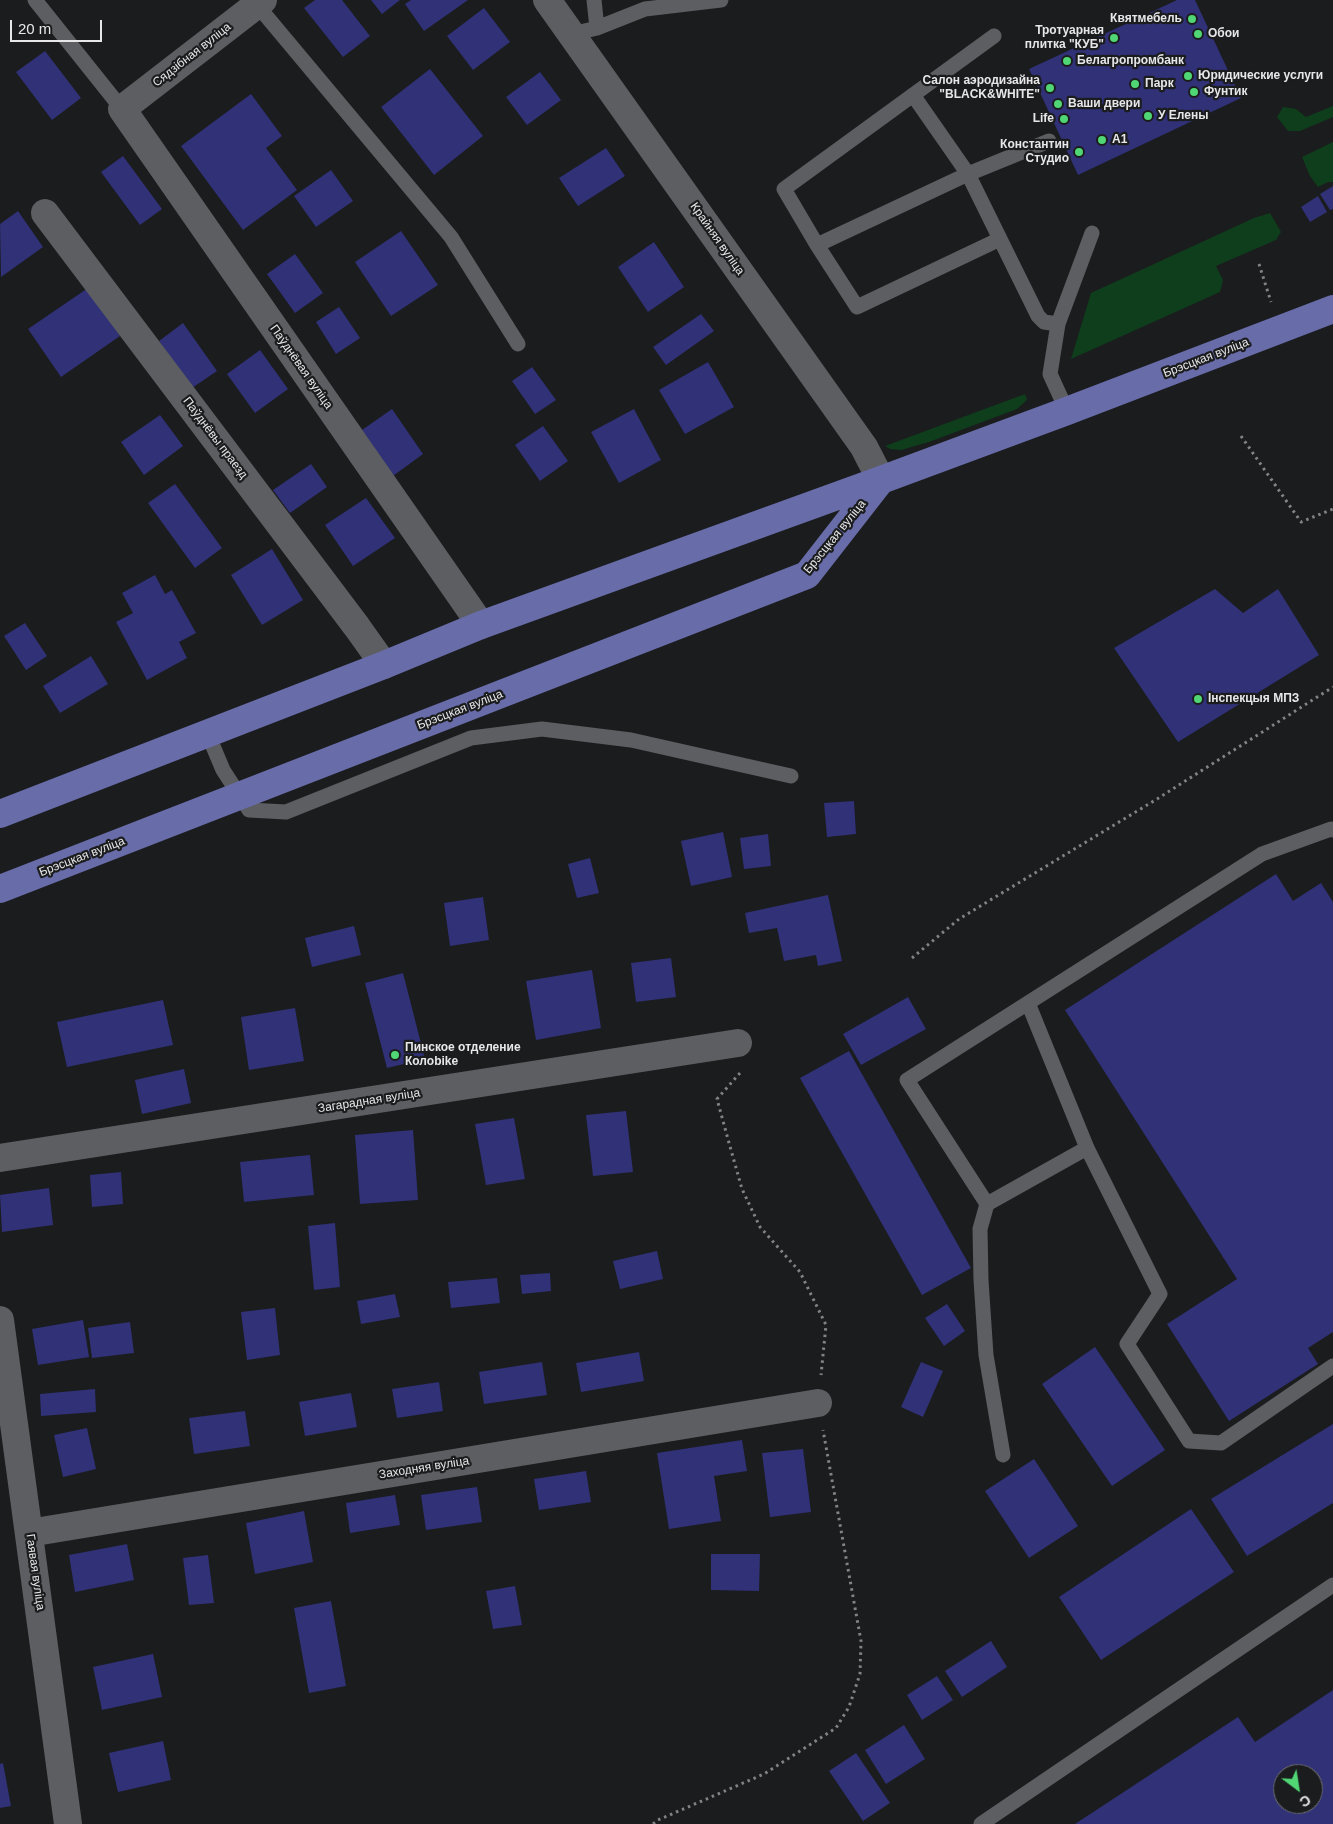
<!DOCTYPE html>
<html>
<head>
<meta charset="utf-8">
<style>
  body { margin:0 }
  #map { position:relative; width:1333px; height:1824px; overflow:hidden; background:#1b1c1e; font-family:Arial,sans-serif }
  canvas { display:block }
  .north { position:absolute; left:1273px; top:1764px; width:50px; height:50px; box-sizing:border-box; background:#1b1c1e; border:1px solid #6d6d6f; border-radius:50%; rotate:149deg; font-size:14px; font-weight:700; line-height:20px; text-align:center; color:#e7e7e9 }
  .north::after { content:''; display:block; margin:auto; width:18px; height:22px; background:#50d674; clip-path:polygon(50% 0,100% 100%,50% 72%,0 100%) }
  .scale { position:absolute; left:10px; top:20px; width:92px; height:22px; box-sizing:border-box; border:2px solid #e7e7e9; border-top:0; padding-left:6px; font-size:15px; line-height:18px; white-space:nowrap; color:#e7e7e9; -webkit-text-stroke:4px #1b1c1e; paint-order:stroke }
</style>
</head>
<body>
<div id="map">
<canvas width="1333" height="1824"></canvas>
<div class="north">С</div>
<div class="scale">20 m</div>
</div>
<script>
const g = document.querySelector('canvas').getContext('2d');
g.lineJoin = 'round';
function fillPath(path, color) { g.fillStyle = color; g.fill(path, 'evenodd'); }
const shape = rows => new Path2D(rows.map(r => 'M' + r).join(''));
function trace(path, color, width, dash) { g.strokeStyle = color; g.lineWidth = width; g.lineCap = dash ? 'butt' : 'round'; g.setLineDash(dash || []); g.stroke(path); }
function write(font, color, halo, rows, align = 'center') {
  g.font = font + ' Arial,sans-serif'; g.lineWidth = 4.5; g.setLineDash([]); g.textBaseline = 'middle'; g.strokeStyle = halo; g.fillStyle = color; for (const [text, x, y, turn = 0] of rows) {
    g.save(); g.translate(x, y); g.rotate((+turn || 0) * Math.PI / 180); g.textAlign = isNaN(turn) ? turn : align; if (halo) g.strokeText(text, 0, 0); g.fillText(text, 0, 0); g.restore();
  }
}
const green = shape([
  [1333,106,1333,117,1300,131,1288,131,1277,117,1283,107,1296,109,1306,117],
  [1333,142,1333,182,1328,182,1318,187,1310,176,1302,157],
  [1270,213,1281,232,1276,240,1216,266,1223,280,1220,292,1071,359,1091,293,1254,218],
  [1025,394,1027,400,1017,409,929,442,901,450,890,449,885,446]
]);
const building = shape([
  [315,0,342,0,370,36,343,57,304,8],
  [371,0,400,0,382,14],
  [411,0,468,0,424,31,405,4],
  [1177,0,1195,0,1241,98,1078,175,1029,69],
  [484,8,510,42,473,70,447,36],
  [45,51,81,98,52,120,16,72],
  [430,69,483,136,434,175,381,107],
  [540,72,561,100,527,125,506,97],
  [251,94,282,136,266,148,297,190,243,230,181,146],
  [606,148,625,176,578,206,559,178],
  [123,156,162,209,140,225,101,172],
  [331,170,353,201,316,227,294,196],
  [1333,186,1333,209,1330,210,1320,194],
  [1318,196,1327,212,1310,222,1301,207],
  [18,211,43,247,1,277,0,224],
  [401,231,438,285,391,316,355,262],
  [654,242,684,287,648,312,618,267],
  [295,254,323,293,295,313,267,274],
  [88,288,120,336,61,377,28,329],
  [339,307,360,338,336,354,316,322],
  [701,314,714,331,666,365,653,347],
  [183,323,217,371,192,388,159,341],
  [260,350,288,389,255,413,227,374],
  [708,362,734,407,685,434,659,390],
  [532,367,556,400,535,414,512,381],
  [392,409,423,454,393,476,362,430],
  [634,409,661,460,619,483,591,432],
  [160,415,183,446,144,475,121,442],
  [543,426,568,461,540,481,515,445],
  [311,464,327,487,290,513,273,490],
  [175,484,222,548,195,568,148,503],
  [366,498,395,538,353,566,325,525],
  [272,549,303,600,262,625,231,575],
  [155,575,165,594,172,590,196,633,179,642,187,658,147,680,116,622,133,613,122,593],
  [1215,589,1243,613,1278,589,1319,655,1178,742,1114,648],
  [25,623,47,656,26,670,4,636],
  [91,656,108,684,60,713,43,686],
  [854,801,856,834,827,837,824,803],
  [723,832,732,877,691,886,681,841],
  [768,834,771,866,744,869,740,838],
  [590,858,599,893,577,898,568,864],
  [1276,874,1293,901,1321,883,1333,902,1333,1332,1308,1348,1318,1364,1229,1421,1167,1324,1237,1279,1065,1010],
  [828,895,842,961,818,966,816,955,784,961,777,928,749,933,745,913],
  [483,897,489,940,450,946,444,903],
  [354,926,361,955,312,967,305,938],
  [671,958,676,997,636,1002,631,963],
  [592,970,601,1028,536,1040,526,981],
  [403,973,425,1059,387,1068,365,983],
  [908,997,926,1029,861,1065,843,1034],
  [163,1000,173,1045,67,1067,57,1022],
  [295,1008,304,1061,249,1070,241,1017],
  [849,1051,971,1268,922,1295,800,1078],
  [184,1069,191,1103,142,1114,135,1080],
  [626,1111,633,1172,593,1176,586,1115],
  [514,1118,525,1179,486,1185,475,1124],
  [413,1130,418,1200,360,1204,355,1135],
  [310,1155,314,1195,244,1202,240,1162],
  [121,1172,123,1204,92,1207,90,1175],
  [49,1188,53,1225,2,1232,0,1195],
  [335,1223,340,1287,314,1290,308,1226],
  [657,1251,663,1279,620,1289,613,1261],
  [550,1273,551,1291,522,1294,520,1275],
  [497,1278,500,1303,451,1308,448,1282],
  [395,1294,400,1317,361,1324,357,1301],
  [947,1304,965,1331,944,1346,925,1318],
  [275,1308,280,1355,247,1360,241,1312],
  [83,1320,89,1357,38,1365,32,1329],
  [130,1322,134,1353,92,1358,88,1328],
  [1095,1347,1165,1450,1112,1486,1042,1384],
  [639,1352,644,1381,581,1392,576,1363],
  [542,1362,547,1395,484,1404,479,1372],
  [921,1362,943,1371,923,1417,901,1407],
  [439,1382,443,1411,397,1418,392,1389],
  [95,1389,96,1412,41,1416,40,1394],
  [351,1393,357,1427,305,1436,299,1402],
  [245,1411,250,1446,194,1454,189,1418],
  [1333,1424,1333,1503,1247,1556,1211,1499],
  [87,1428,96,1469,63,1477,54,1435],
  [742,1440,747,1471,714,1476,721,1521,669,1529,657,1453],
  [803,1449,811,1512,770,1517,762,1453],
  [1034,1459,1078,1526,1029,1558,985,1491],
  [586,1471,591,1502,539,1510,534,1479],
  [477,1487,482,1522,426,1530,421,1495],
  [395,1495,400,1525,350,1533,346,1503],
  [1191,1509,1234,1572,1101,1660,1059,1597],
  [304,1511,313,1562,255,1574,246,1523],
  [127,1544,134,1580,75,1592,69,1555],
  [711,1554,760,1554,759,1591,711,1590],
  [208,1555,214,1603,189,1605,183,1558],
  [515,1586,522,1625,493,1629,486,1591],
  [331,1601,346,1686,309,1693,294,1608],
  [991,1641,1007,1667,962,1697,945,1671],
  [153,1654,162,1697,102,1710,93,1667],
  [937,1676,953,1700,922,1720,907,1695],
  [1333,1690,1333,1824,1075,1824,1238,1717,1255,1742],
  [1283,1774,1313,1774,1313,1804,1283,1804],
  [904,1725,925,1759,886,1784,865,1750],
  [163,1741,171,1780,118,1792,109,1753],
  [856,1753,890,1803,863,1821,829,1771],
  [3,1763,11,1806,0,1808,0,1764]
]);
const path = shape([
  [1259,264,1271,302],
  [1241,436,1301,522,1333,509],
  [912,958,959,919,1157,799,1333,687],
  [740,1073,717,1099,729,1143,742,1189,760,1227,800,1272,826,1325,821,1375],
  [653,1824,658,1820,764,1774,836,1728,849,1707,860,1674,861,1641,823,1430]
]);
const lane = shape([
  [35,0,122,109],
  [594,0,597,28],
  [257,5,451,237,518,344],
  [572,34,597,28,645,9,721,0],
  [994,36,784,189,817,245,857,307,1000,239],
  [913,95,968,174,1038,316,1044,322,1058,324],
  [817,245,968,174,1049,141],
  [1067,411,1050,374,1058,324,1092,233],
  [207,732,223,770,249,810,286,812,471,738,542,729,631,740,791,776],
  [1028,1003,1087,1148,1160,1294,1127,1344,1189,1441,1221,1443,1333,1366],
  [987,1204,907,1080,1262,854,1331,829,1333,830],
  [1003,1455,986,1355,981,1280,980,1229,987,1204,1087,1148],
  [981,1824,1333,1585]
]);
const street = shape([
  [263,0,122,109,481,625],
  [547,0,864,447,881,480],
  [45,213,357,627,384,665],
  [0,1158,738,1043],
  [0,1320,68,1824],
  [29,1533,818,1403]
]);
const primary = shape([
  [0,814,384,665,481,625,881,480,1067,411,1333,309],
  [0,889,807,575,881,480]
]);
const markers = [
  [1192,19,5,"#50d674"],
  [1198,34,5,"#50d674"],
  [1114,38,5,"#50d674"],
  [1067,61,5,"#50d674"],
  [1188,76,5,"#50d674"],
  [1135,84,5,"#50d674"],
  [1050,88,5,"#50d674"],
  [1194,92,5,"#50d674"],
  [1058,104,5,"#50d674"],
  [1148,116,5,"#50d674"],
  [1064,119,5,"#50d674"],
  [1102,140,5,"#50d674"],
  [1079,152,5,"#50d674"],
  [1198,699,5,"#50d674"],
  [395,1055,5,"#50d674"]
];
const poiNames = [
  ["Квятмебель",1182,19,"right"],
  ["Тротуарная",1104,31,"right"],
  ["плитка \"КУБ\"",1104,45,"right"],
  ["Обои",1208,34],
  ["Белагропромбанк",1077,61],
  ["Юридические услуги",1198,76],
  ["Салон аэродизайна",1040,81,"right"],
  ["\"BLACK&WHITE\"",1040,95,"right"],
  ["Парк",1145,84],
  ["Фунтик",1204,92],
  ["Ваши двери",1068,104],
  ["У Елены",1158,116],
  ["Life",1054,119,"right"],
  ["А1",1112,140],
  ["Константин",1069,145,"right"],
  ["Студио",1069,159,"right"],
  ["Інспекцыя МПЗ",1208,699],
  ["Пинское отделение",405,1048],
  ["Колоbike",405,1062]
];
const streetNames = [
  ["Сядзібная вуліца",192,55,-38],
  ["Крайняя вуліца",717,239,55],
  ["Брэсцкая вуліца",1206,358,-21],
  ["Паўднёвая вуліца",301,367,55],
  ["Паўднёвы праезд",215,438,53],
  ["Брэсцкая вуліца",835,537,-51],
  ["Брэсцкая вуліца",460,710,-21],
  ["Брэсцкая вуліца",82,857,-21],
  ["Загарадная вуліца",369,1101,-9],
  ["Заходняя вуліца",424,1468,-9],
  ["Гаявая вуліца",35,1572,82]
];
fillPath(green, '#0f3e1c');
fillPath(building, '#303176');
trace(path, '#828385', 3, [2.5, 4]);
trace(lane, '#5d5e61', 15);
trace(street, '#5d5e61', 28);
trace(primary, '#686ca9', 28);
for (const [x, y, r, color] of markers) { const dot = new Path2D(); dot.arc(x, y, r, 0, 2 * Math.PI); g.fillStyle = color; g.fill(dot); trace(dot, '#1b1c1e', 2); }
write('bold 12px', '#e7e7e9', '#1b1c1e', poiNames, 'left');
write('12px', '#e7e7e9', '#1b1c1e', streetNames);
</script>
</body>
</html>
